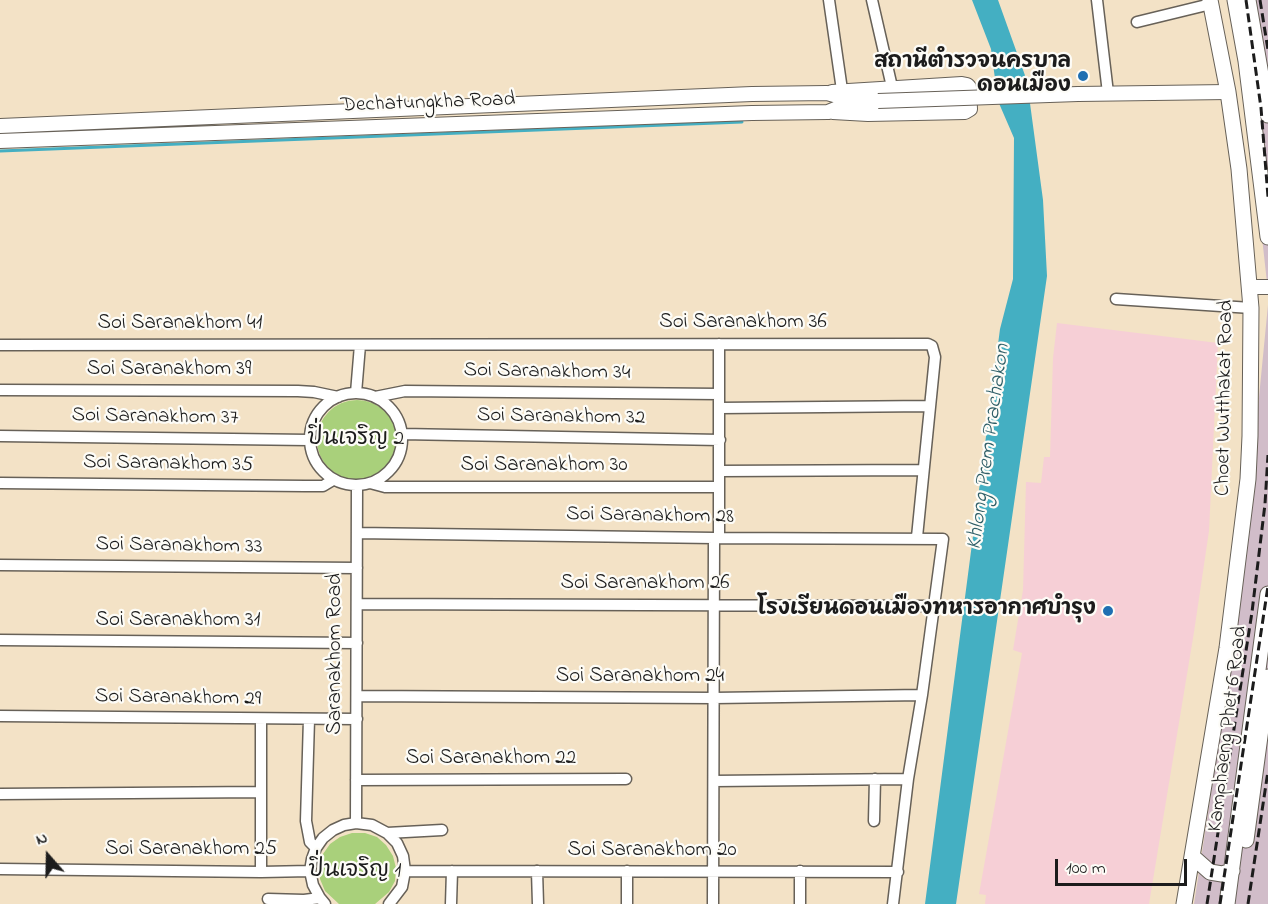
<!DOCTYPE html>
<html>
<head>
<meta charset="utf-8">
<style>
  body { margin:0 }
  #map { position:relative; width:1268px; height:904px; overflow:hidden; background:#f3e2c6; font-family:"Indie Flower",sans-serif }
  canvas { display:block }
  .north { position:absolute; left:18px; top:826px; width:60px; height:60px; -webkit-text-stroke:4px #fdfcf7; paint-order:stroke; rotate:340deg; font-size:16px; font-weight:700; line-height:24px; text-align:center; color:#1c1c1c }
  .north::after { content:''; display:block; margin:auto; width:21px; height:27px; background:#1c1c1c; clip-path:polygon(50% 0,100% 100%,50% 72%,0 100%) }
  .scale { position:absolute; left:1055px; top:859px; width:132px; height:27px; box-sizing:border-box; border:3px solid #1c1c1c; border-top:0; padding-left:8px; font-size:18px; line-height:21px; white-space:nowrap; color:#1c1c1c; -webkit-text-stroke:4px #fdfcf7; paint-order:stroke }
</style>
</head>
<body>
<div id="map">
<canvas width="1268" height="904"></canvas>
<div class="north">N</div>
<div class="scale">100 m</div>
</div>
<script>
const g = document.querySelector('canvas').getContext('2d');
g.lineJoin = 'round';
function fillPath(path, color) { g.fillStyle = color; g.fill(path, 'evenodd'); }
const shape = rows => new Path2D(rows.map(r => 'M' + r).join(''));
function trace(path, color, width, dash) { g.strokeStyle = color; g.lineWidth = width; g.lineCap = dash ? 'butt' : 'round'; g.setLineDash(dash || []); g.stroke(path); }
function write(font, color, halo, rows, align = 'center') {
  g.font = font + ' "Indie Flower","Playpen Sans Thai",sans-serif'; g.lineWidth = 4.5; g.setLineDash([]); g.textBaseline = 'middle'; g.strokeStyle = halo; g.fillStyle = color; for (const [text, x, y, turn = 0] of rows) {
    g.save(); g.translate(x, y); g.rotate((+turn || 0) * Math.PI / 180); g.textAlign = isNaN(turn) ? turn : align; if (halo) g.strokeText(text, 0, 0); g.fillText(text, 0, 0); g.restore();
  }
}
const built = shape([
  [1057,323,1218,343,1209,531,1194,632,1149,904,985,904,986,895,979,894,1022,653,1013,650,1023,590,1026,482,1041,483,1044,457,1050,457,1053,358]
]);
const industrial = shape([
  [1236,0,1268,0,1268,292],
  [1268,305,1268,904,1194,904,1236,632]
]);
const green = shape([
  '317 440a40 40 0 1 1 80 0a40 40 0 1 1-80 0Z',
  [352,833,365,833,377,837,386,845,393,856,396,868,395,881,389,892,375,904,339,904,325,891,320,879,319,867,323,854,330,844,340,837]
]);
const water = shape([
  [972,0,998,0,1027,81,1043,200,1047,276,956,904,925,904,1000,329,1013,279,1014,138,998,101,991,49]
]);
const stream = shape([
  [0,151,742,122]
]);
const minor = shape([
  [829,0,842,90],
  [872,0,892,87],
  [1097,0,1108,93],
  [1137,22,1211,4],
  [1116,299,1251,308],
  [719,344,719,538],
  [0,345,928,344,932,346,935,357,917,537],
  [0,390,298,391,314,392,338,397],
  [356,393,360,345],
  '310 439a46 46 0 1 1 92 0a46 46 0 1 1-92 0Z',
  [375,397,405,391,719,394],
  [720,408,930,406],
  [402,434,720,440],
  [0,436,309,440],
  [719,471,923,470],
  [0,483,305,486,323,486,333,480],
  [370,483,385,487,719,487],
  [357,533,714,538,943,539,922,695,908,779,893,904],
  [0,565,357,568],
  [357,604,934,606],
  [0,640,357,643],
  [357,696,714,698,922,695],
  [0,716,357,719],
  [309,719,306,821,310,842,316,848],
  [356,780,626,779],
  [714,781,908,779],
  [0,794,261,792],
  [874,821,875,779],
  [356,823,357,485],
  [387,833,442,830],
  [0,869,261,872,310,871],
  [405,871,898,872],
  [537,871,538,904],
  [261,872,261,719],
  [268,899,304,900,320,898],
  [325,904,320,898,313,885,310,871,312,859,316,848,323,838,333,830,344,825,356,823,372,825,387,833,397,843,403,856,405,871,402,887,389,904],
  [451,904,452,871],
  [627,904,627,871],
  [713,904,714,538],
  [800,904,800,871]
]);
const tertiary = shape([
  [832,92,962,84,967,85,969,87,970,109,965,112,868,114,833,112],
  [1078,94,1228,92],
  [0,126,752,94,827,93,855,101,878,101],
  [0,141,752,113,828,112,855,101],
  [1250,287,1268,287]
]);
const secondary = shape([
  [1235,0,1246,61,1268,237],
  [1248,0,1268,115],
  [1246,840,1268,677],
  [1192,856,1210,872,1222,874,1232,871],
  [1184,904,1227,648,1248,479,1250,436,1251,308,1239,169,1228,92,1210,0],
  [1227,904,1268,594]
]);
const rail = shape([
  [1246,0,1261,108,1268,197],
  [1260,0,1268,50],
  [1207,904,1252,612,1265,504,1268,455],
  [1220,904,1268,586],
  [1248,904,1268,771]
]);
const tertiaryBridge = shape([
  [878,101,1078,94]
]);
const markers = [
  [1083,76,6,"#1f6fb2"],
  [1108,611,6,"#1f6fb2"]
];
const poiNames = [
  ["สถานีตำรวจนครบาล",1071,64],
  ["ดอนเมือง",1071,88],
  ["โรงเรียนดอนเมืองทหารอากาศบำรุง",1096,611]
];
const streetNames = [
  ["Dechatungkha Road",428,104,-2],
  ["Soi Saranakhom 36",743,324],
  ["Soi Saranakhom 41",180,325],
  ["Soi Saranakhom 39",169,371],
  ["Soi Saranakhom 34",547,373,1],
  ["Choet Wutthakat Road",1226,398,-89],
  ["Soi Saranakhom 37",155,418,1],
  ["Soi Saranakhom 32",561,418,1],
  ["Soi Saranakhom 35",168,465,1],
  ["Soi Saranakhom 30",544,467],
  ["Soi Saranakhom 28",650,517,1],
  ["Soi Saranakhom 33",179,547,1],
  ["Soi Saranakhom 26",645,585],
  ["Soi Saranakhom 31",178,622],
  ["Saranakhom Road",337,654,-90],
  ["Soi Saranakhom 24",640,678],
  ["Soi Saranakhom 29",178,699,1],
  ["Kamphaeng Phet 6 Road",1229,729,-83],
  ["Soi Saranakhom 22",491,760],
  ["Soi Saranakhom 25",191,851],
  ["Soi Saranakhom 20",652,852]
];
const neighbourhoodNames = [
  ["ปิ่นเจริญ 2",356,440],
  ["ปิ่นเจริญ 1",355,872]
];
const waterNames = [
  ["Khlong Prem Prachakon",990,447,-82]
];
fillPath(built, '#f6cfd6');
fillPath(industrial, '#d1bdc9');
fillPath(green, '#a9d07b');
fillPath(water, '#44afc2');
trace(stream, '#44afc2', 3);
trace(minor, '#676158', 13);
trace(tertiary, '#676158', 16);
trace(secondary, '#676158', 17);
trace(minor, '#fff', 10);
trace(tertiary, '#fff', 14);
trace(secondary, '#fff', 15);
trace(rail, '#1c1c1c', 3, [9, 4.5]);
trace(tertiaryBridge, '#676158', 16, []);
trace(tertiaryBridge, '#fff', 14);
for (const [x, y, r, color] of markers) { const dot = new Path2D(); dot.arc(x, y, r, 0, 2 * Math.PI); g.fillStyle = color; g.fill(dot); trace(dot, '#fdfcf7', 2); }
write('bold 21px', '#1c1c1c', '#fdfcf7', poiNames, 'right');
write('21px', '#1c1c1c', '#fdfcf7', streetNames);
write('22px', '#1c1c1c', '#fdfcf7', neighbourhoodNames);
write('italic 22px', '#2e5e67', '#fdfcf7', waterNames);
</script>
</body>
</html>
